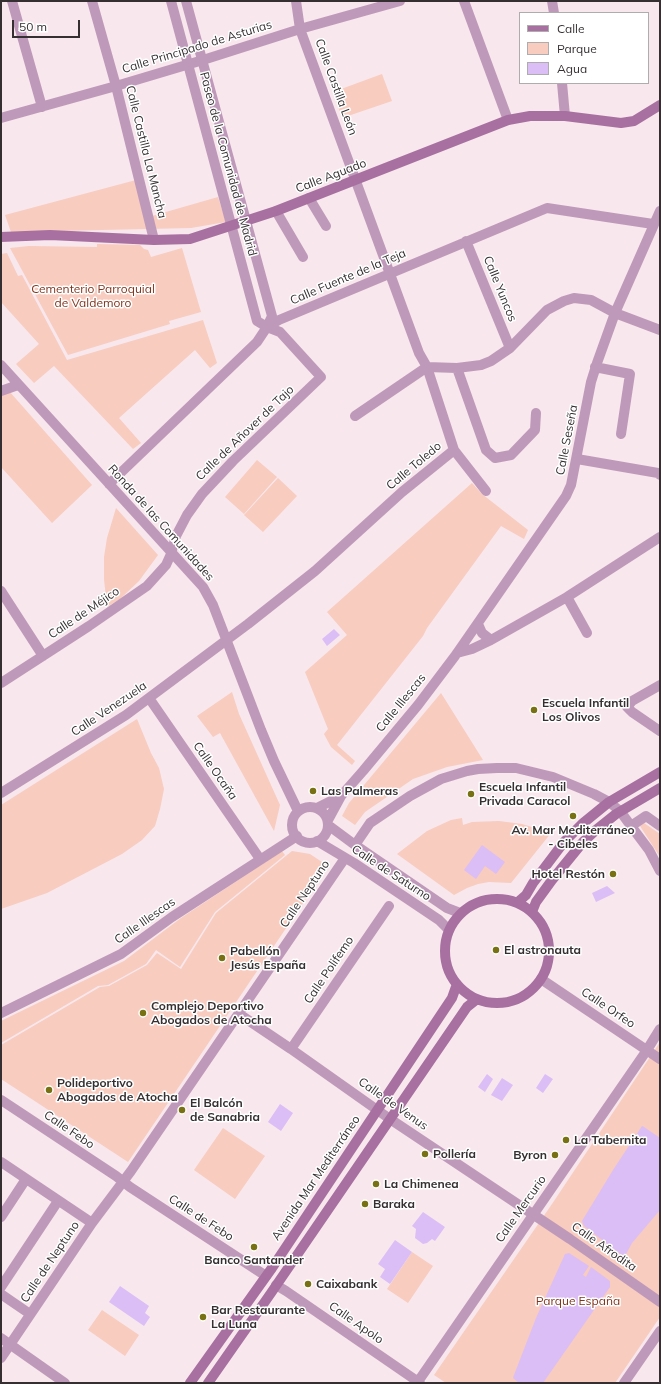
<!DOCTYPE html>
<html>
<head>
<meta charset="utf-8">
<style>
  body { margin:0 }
  #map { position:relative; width:661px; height:1384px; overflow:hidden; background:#f8e7ed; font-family:Mulish,sans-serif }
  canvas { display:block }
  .frame { position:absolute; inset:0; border:2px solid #352f31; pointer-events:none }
  .legend { position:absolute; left:519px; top:12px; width:130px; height:72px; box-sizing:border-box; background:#fff; border:1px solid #aeacad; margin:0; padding:5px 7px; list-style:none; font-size:12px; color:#352f31 }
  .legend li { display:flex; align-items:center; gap:8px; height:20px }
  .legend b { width:20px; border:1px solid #aeacad }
  .scale { position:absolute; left:12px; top:20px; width:68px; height:18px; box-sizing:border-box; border:2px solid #352f31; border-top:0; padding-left:5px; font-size:12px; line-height:14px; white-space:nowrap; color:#352f31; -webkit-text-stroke:3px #fff; paint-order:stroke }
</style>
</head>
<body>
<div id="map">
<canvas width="661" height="1384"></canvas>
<div class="frame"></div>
<ul class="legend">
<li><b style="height:5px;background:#a770a1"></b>Calle</li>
<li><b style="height:11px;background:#f8ccbf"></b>Parque</li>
<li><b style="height:11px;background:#dbbef6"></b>Agua</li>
</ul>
<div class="scale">50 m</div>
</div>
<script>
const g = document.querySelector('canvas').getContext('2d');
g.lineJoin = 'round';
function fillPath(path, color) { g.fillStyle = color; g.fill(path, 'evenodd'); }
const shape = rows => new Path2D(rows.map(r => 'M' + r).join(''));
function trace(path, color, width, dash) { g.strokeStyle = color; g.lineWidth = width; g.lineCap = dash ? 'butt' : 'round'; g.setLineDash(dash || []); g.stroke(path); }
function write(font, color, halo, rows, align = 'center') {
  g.font = font + ' Mulish,sans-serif'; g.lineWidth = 3; g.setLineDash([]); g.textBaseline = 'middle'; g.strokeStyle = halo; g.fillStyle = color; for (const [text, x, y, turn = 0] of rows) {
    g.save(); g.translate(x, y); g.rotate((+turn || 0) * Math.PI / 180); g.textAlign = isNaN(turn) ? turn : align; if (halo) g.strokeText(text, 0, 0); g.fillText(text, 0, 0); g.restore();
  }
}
const green = shape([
  [382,74,392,101,342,118,333,92],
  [136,180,145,218,218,197,226,222,191,228,11,232,5,215],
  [97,244,140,245,144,249,148,250,151,257,182,248,201,312,169,321,170,324,68,355,10,248,29,246,97,247],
  [7,253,18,276,22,275,67,360,203,320,217,363,210,368,195,350,119,418,141,443,133,449,54,366,34,383,16,364,39,344,1,302,1,254],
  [9,391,92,485,52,523,1,467,1,394],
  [257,460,277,477,244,514,225,497],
  [278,478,297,496,263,532,244,515],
  [472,483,482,494,528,530,524,539,501,526,427,628,423,636,337,745,355,761,352,765,331,747,324,734,328,729,305,672,347,635,327,612],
  [116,508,158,555,139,581,120,599,107,607,104,579,104,557,107,538],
  [232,692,239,714,280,805,274,831,220,733,213,737,197,716],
  [441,693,483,760,447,767,413,779,365,812,355,825,342,816,349,803],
  [137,719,151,753,159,768,164,789,160,809,155,826,142,840,122,854,47,893,1,909,1,805],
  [462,818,463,825,472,822,499,821,522,824,551,833,511,883,489,882,478,884,467,888,454,895,397,854,427,831,451,820],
  [644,823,660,834,660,857,640,826],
  [282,851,285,855,215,912,180,967,156,950,146,964,108,985,98,986,1,1043,1,1021,124,961,181,918],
  [292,851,310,854,328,866,128,1162,1,1079,1,1045,100,987,109,986,147,965,157,953,181,969,216,913],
  [660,1042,660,1317,615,1383,446,1383,434,1375,552,1204],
  [223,1128,265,1156,235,1199,194,1170],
  [412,1252,433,1266,408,1303,387,1289],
  [102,1310,139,1335,125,1356,88,1330]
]);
const water = shape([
  [334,629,340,635,327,646,322,639],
  [482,845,505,862,496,874,485,866,476,879,464,870],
  [607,886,615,893,596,902,592,893],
  [487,1074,493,1079,485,1092,478,1087],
  [545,1074,553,1079,543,1093,536,1088],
  [502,1078,513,1085,502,1101,491,1095],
  [280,1104,293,1113,281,1131,268,1122],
  [642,1126,644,1127,660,1138,660,1210,632,1243,625,1256,623,1256,584,1226,582,1221,613,1170],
  [423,1212,445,1227,435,1241,432,1239,427,1243,423,1244,415,1238,416,1229,412,1226],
  [395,1240,412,1252,390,1284,380,1277,385,1269,378,1264],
  [569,1253,589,1266,583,1275,586,1277,591,1267,610,1281,610,1287,543,1383,519,1383,513,1378,514,1375,536,1318,565,1254],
  [120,1286,149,1306,145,1313,150,1317,144,1326,109,1302]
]);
const street = shape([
  [12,1,42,107],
  [92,1,116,86,154,240],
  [171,1,257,321,267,327,272,316,186,1],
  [296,1,300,29,419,353,427,367,454,450,486,491],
  [464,1,508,120],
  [552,1,554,13],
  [562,83,565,116],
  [1,118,116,86,203,60,300,29,400,1],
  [309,198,326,226],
  [276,211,303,257],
  [466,241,510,348],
  [1,365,203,587,213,605,261,730,274,761,298,811],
  [595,367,630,374,621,434],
  [457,368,486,450,495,458,511,455,535,430,536,413],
  [1,391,18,385],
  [355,416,427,367,457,368,481,365,491,361,510,348,547,310,564,301,574,298,591,300,615,313,660,330],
  [577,459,658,473,660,475],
  [109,484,257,342,267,327,279,320,547,208,653,224],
  [1,591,43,656],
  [567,597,587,633],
  [478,624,482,633,491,640],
  [457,653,472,649,491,640,567,597,660,537],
  [1,683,89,626,147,586,166,565,171,554,176,536,187,515,202,494,233,461,321,377,280,332,267,327],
  [660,685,632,701,627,707,632,712,660,731],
  [149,698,260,859],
  [1,793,126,715,248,624,315,571,402,492,454,450],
  '292 825a18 18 0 1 1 36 0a18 18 0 1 1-36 0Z',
  [317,808,341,796],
  [328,820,341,796,363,771,418,705,455,656,566,496,571,485,591,382,597,363,615,313,660,211],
  [328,825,355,845,447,908,460,913],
  [631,826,646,816,660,826],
  [317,841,354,863,439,920,449,930],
  [355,845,370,823,410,796,441,779,467,771,478,769,497,768,516,768,553,777,594,794,609,802,620,811,631,826,649,850,660,871],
  [541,979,660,1059],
  [1,1013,121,954,172,917,297,836],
  [239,1014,291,1049,390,1119,570,1239,660,1302],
  [291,1049,389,906],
  [1,1100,116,1176,130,1187,266,1276],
  [1,1162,92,1223],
  [1,1217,26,1179],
  [276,1285,286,1291,420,1383],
  [1,1287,58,1201],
  [1,1294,30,1314],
  [1,1338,65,1383],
  [1,1358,92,1223,131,1171,345,858],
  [417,1383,647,1050,660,1029],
  [624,1383,660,1331]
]);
const secondary = shape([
  [1,237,50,235,154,240,190,239,276,211,508,120,530,116,565,116,621,123,634,121,660,105],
  '445 951a52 52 0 1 1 104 0a52 52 0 1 1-104 0Z',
  [518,902,526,895,533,883,564,842,582,824,609,802,660,772],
  [532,912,536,902,552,880,583,842,596,830,616,814,660,788],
  [190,1383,272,1268,452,998,457,984],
  [208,1383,271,1293,467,1007,477,999]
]);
const markers = [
  [534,710,4,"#787113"],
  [313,791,4,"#787113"],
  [471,794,4,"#787113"],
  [573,816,4,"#787113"],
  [613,874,4,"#787113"],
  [496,950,4,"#787113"],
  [222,958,4,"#787113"],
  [143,1013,4,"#787113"],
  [49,1090,4,"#787113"],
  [182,1110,4,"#787113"],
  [566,1140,4,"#787113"],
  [425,1154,4,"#787113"],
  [555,1155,4,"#787113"],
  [376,1184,4,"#787113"],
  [365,1204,4,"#787113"],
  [254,1247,4,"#787113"],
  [308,1284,4,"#787113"],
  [203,1317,4,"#787113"]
];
const streetNames = [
  ["Calle Principado de Asturias",197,47,-17],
  ["Calle Castilla León",336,87,70],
  ["Calle Castilla La Mancha",146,152,76],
  ["Paseo de la Comunidad de Madrid",228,164,75],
  ["Calle Aguado",331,176,-21],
  ["Calle Fuente de la Teja",348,277,-23],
  ["Calle Yuncos",500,289,68],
  ["Calle de Añover de Tajo",245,433,-44],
  ["Calle Seseña",567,440,-79],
  ["Calle Toledo",414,466,-40],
  ["Ronda de las Comunidades",161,523,48],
  ["Calle de Méjico",84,613,-34],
  ["Calle Illescas",401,703,-51],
  ["Calle Venezuela",109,709,-34],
  ["Calle Ocaña",215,771,55],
  ["Calle de Saturno",391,873,33],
  ["Calle Neptuno",305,894,-56],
  ["Calle Illescas",145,921,-35],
  ["Calle Polifemo",329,970,-56],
  ["Calle Orfeo",608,1008,34],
  ["Calle de Venus",393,1104,35],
  ["Calle Febo",69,1130,34],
  ["Avenida Mar Mediterráneo",316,1178,-56],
  ["Calle Mercurio",521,1209,-55],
  ["Calle de Febo",201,1218,33],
  ["Calle Afrodita",604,1247,35],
  ["Calle de Neptuno",50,1262,-56],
  ["Calle Apolo",356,1323,35]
];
const parkNames = [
  ["Cementerio Parroquial",93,289],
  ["de Valdemoro",93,303],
  ["Parque España",578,1301]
];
const poiNames = [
  ["Escuela Infantil",542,703],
  ["Los Olivos",542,717],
  ["Escuela Infantil",479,787],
  ["Privada Caracol",479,801],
  ["Las Palmeras",321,791],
  ["Av. Mar Mediterráneo",573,830,"center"],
  ["- Cibeles",573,844,"center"],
  ["Hotel Restón",605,874,"right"],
  ["El astronauta",504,950],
  ["Pabellón",230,951],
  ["Jesús España",230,965],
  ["Complejo Deportivo",151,1006],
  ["Abogados de Atocha",151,1020],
  ["Polideportivo",57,1083],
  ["Abogados de Atocha",57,1097],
  ["El Balcón",190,1103],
  ["de Sanabria",190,1117],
  ["La Tabernita",574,1140],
  ["Pollería",433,1154],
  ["Byron",547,1155,"right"],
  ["La Chimenea",384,1184],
  ["Baraka",373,1204],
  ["Banco Santander",254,1260,"center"],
  ["Caixabank",316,1284],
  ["Bar Restaurante",211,1310],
  ["La Luna",211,1324]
];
fillPath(green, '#f8ccbf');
fillPath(water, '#dbbef6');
trace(street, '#bf99ba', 10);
trace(secondary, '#a770a1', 10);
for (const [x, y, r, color] of markers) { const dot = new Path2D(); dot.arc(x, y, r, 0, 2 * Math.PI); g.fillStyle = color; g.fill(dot); trace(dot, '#fff', 1.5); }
write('12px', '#352f31', '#fff', streetNames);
write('12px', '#81341c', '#fff', parkNames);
write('bold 12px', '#352f31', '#fff', poiNames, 'left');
</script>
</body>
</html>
